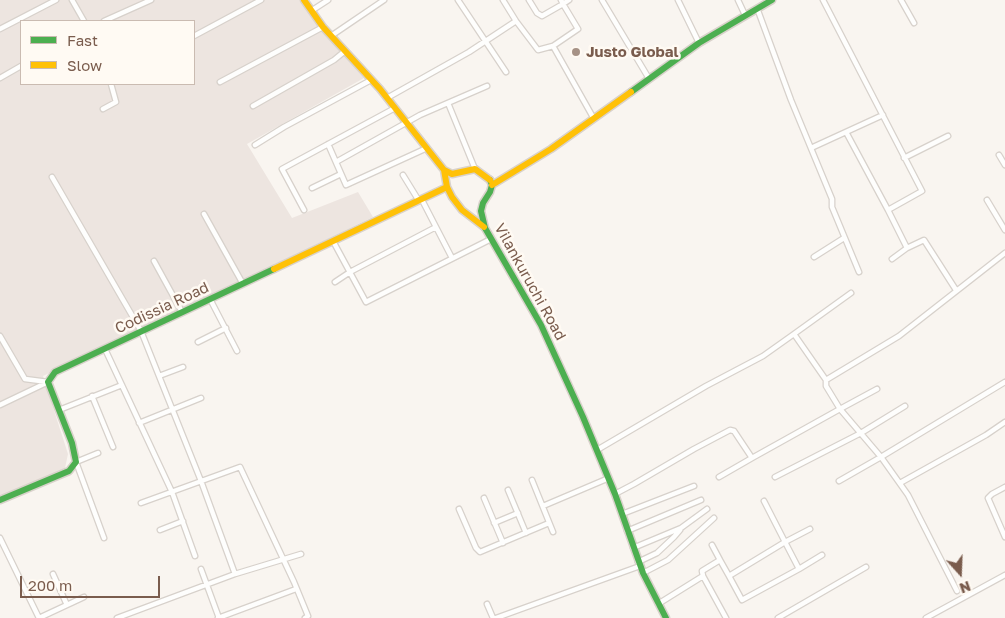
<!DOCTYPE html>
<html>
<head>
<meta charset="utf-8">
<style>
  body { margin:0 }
  #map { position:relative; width:1005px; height:618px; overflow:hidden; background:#f9f5f0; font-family:"Golos Text",sans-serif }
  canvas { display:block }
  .legend { position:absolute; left:20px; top:20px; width:175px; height:65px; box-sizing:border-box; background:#fffaf3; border:1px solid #cabbb1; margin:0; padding:6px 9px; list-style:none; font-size:15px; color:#7a5c4d }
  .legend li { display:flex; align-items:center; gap:10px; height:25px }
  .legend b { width:25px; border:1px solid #cabbb1 }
  .north { position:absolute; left:935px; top:548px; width:50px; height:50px; -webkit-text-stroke:4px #fffaf3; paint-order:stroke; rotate:160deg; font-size:14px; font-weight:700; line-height:20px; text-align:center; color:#7a5c4d }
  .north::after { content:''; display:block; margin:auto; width:18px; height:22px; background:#7a5c4d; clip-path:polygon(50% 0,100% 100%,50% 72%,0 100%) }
  .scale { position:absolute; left:20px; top:576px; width:140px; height:22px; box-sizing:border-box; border:2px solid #7a5c4d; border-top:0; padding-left:6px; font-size:15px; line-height:18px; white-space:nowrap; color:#7a5c4d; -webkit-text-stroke:4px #fffaf3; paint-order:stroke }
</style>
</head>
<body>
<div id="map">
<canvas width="1005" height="618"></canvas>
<ul class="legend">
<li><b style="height:6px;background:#4caf50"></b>Fast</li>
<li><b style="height:6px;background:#ffc107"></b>Slow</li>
</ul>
<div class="north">N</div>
<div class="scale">200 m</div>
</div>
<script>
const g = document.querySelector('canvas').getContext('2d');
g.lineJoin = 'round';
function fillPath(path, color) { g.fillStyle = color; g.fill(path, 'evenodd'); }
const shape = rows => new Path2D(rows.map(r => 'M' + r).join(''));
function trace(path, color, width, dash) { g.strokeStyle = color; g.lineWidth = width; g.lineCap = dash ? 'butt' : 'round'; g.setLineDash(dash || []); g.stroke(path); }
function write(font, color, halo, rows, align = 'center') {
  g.font = font + ' "Golos Text",sans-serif'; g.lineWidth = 5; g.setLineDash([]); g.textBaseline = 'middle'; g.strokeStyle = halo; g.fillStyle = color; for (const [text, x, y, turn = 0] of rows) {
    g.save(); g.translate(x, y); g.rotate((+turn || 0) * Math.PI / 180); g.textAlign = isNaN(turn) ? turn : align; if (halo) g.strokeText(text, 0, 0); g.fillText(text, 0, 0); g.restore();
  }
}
const industrial = shape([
  [0,0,301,0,316,23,364,78,247,144,292,218,358,192,373,217,43,376,68,454,65,468,0,499],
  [21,21,194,21,194,84,21,84]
]);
const street = shape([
  [72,0,84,21],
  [458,0,506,72],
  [503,0,516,21,538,50,553,46,594,119],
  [529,0,537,13,542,16,563,4,561,0],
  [602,0,648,77],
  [678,0,699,43],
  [738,0,745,15],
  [823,0,922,191,888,210,907,248,924,240,956,290],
  [901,0,914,23],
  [757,8,791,100,832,199,832,207,859,272],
  [311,11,328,0],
  [104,21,151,0],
  [0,29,56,0],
  [194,36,261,0],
  [331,36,384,0],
  [553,46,578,29,563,4,569,0],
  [0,78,21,66],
  [220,82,323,27],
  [387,98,469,52,516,21],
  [448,103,475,169],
  [253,106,334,60,345,51],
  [103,109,116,102,111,84],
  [846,132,888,210],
  [328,144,346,185,427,148],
  [255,145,284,127,371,80],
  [811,148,883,115],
  [999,155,1005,165],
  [904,158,948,136],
  [336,162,420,115,487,86],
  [403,175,419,201],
  [52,177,141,331,201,481,235,574,117,618],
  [312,188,341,174],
  [422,200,452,258],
  [987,200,1005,230],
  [304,210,282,169,395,108],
  [204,214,243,284],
  [333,241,366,302,491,239],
  [814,257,844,238],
  [892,259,907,248],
  [154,261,182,312],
  [335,282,350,272,436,227],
  [210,299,237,351],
  [794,334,851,293],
  [0,336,25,379,48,382],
  [198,342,226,328],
  [105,349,172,492,195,556],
  [159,376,183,367],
  [877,389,840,409,881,457,908,495,957,591],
  [92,396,113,447],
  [0,405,46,383],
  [59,410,122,385],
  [139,423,201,398],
  [597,450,706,386,763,356,794,334,826,380,899,336,1005,253],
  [98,453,76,462,104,538],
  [719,477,752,458],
  [775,477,861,433,905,406],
  [532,480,553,532],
  [839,481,881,457,1005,382],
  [900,483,986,435,1005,422],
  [1005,487,992,494,988,498,1005,537],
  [508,490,526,533],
  [615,494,634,484,694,449,730,430,734,431,752,458,840,409,826,386,826,380],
  [484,498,503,543],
  [764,501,785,542,810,529],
  [141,503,240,467,294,582,308,616,305,618],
  [543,506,609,478],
  [459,509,476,548,480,552,549,523],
  [622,514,694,486],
  [494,523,518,513],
  [160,530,183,521],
  [627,531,701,500],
  [0,538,39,618],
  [712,545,720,560],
  [633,548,681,528,707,509],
  [638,562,657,553,674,537,680,530],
  [201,569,219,618],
  [799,569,822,555],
  [643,573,668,560,714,518],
  [53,574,67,605],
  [235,574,301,554],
  [703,576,726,618],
  [487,604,493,618],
  [658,604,703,576,702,571,720,560,729,576,785,542,799,569,742,600,729,576],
  [39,618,84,597],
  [218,618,296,589],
  [496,618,640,566],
  [778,618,866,567],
  [926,618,1005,575]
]);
const fast = shape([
  [631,92,699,43,772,0],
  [490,180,492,185,490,192,483,203,481,211,485,228,541,325,583,417,615,494,643,573,666,618],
  [0,500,69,471,76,462,72,443,48,382,55,372,274,269]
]);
const slow = shape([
  [304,0,323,27,380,89,444,170,452,174,475,169,490,180],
  [444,170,447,187,452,197,462,210,484,227],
  [492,185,551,149,631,92],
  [274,269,447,187]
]);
const markers = [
  [576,52,5,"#a69286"]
];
const poiNames = [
  ["Justo Global",586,52]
];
const streetNames = [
  ["Vilankuruchi Road",530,282,61],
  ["Codissia Road",162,308,-25]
];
fillPath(industrial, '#ede5e0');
trace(street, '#d7d1cb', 7);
trace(fast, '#d9d2cb', 9);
trace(slow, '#d9d2cb', 9);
trace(street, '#fefefd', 4.5);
trace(fast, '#4caf50', 6);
trace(slow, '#ffc107', 6);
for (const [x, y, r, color] of markers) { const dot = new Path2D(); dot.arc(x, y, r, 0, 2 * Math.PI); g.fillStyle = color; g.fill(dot); trace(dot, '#fffaf3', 2); }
write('bold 15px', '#7a5c4d', '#fffaf3', poiNames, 'left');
write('15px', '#7a5c4d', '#fffaf3', streetNames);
</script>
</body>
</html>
